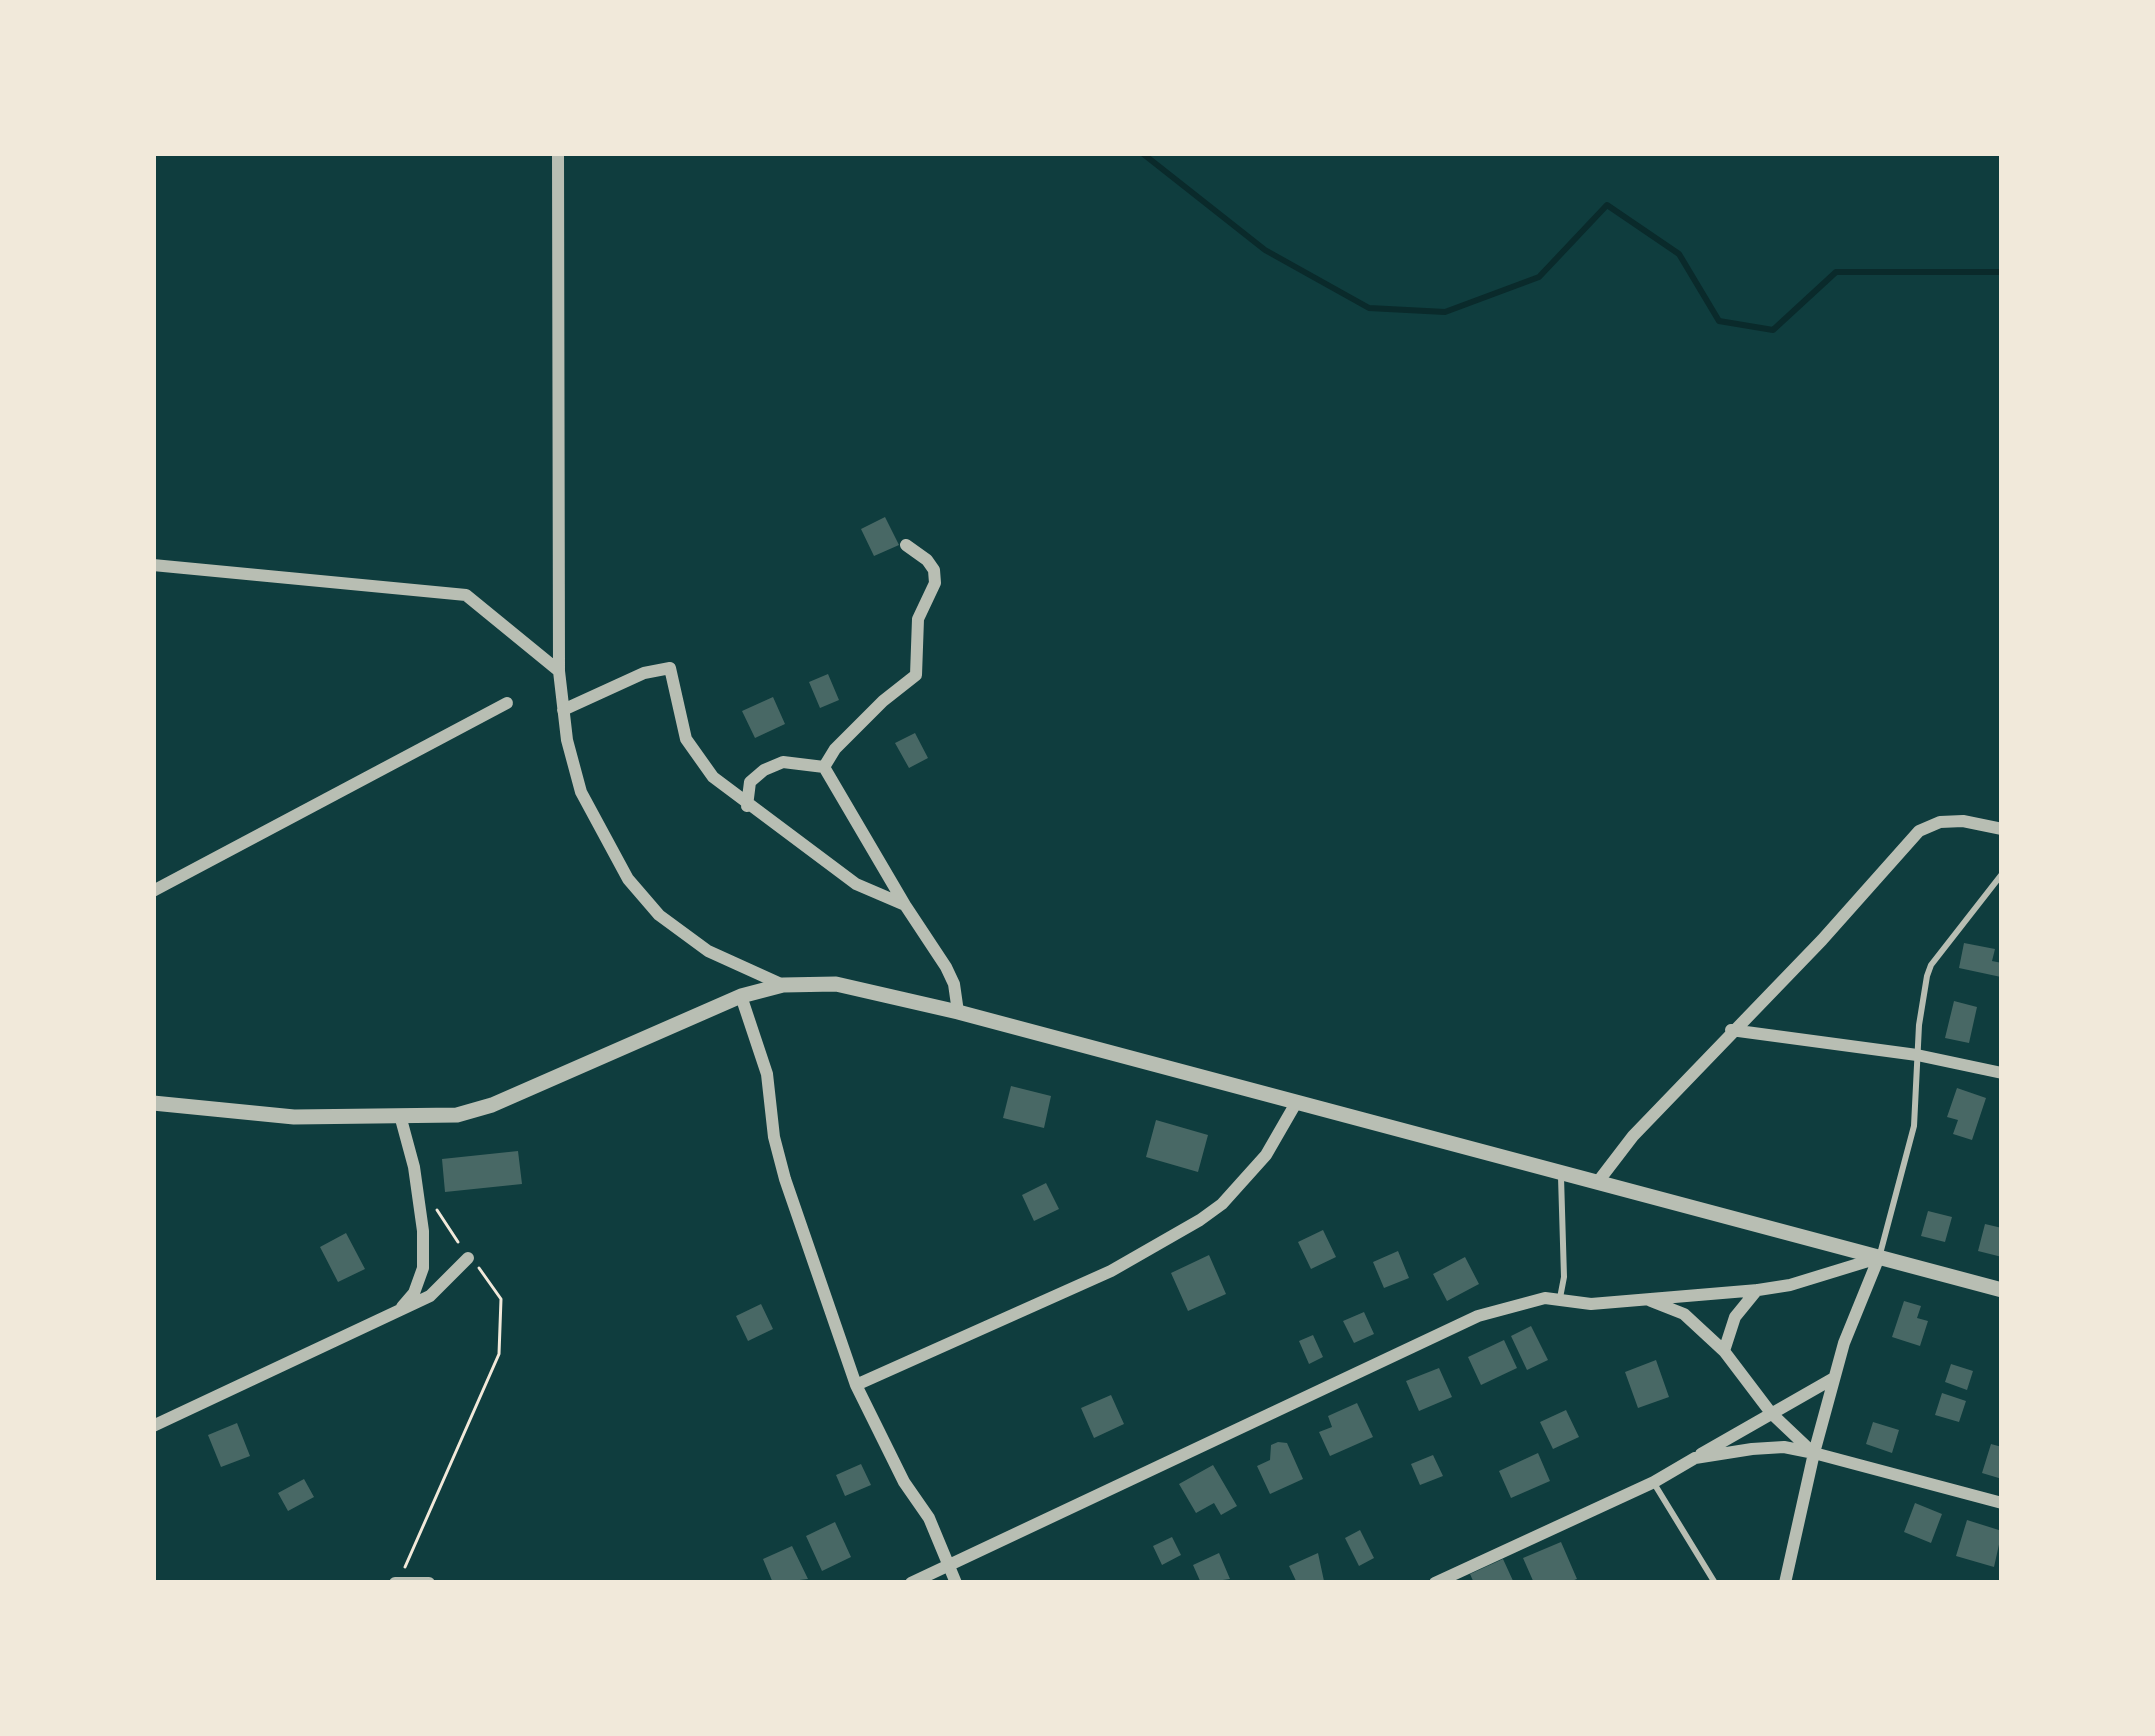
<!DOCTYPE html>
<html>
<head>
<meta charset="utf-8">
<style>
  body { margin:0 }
  #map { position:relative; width:2155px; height:1736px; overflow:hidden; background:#0f3d3e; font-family:Rubik,sans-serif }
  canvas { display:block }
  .frame { position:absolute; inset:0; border:156px solid #f1e9da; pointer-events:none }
</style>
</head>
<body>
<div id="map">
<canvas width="2155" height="1736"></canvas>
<div class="frame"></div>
</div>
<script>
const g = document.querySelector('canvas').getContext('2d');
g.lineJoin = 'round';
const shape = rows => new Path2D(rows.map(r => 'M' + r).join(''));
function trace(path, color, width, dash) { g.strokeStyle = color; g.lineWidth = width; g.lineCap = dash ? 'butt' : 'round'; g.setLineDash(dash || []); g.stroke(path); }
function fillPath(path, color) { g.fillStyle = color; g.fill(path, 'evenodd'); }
const stream = shape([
  [1142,153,1265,250,1369,308,1445,312,1539,277,1607,205,1679,254,1719,321,1773,330,1836,272,2002,272]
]);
const building = shape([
  [885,517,899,545,874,556,861,529],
  [828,674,839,700,820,708,809,682],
  [773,697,785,724,755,738,742,711],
  [915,733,928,758,909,768,895,743],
  [1964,943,1995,949,1992,961,2002,963,2001,977,1959,968],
  [1954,1001,1977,1007,1969,1043,1945,1038],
  [1011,1086,1051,1096,1044,1128,1003,1118],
  [1957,1088,1986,1098,1972,1140,1953,1134,1958,1120,1947,1117],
  [1156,1120,1208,1135,1198,1172,1146,1157],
  [518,1151,522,1184,445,1192,442,1159],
  [1046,1183,1059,1209,1034,1221,1022,1195],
  [1928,1211,1952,1217,1945,1242,1921,1236],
  [1985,1224,2002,1228,2002,1257,1978,1251],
  [1323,1230,1336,1257,1311,1269,1298,1242],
  [346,1233,365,1269,338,1282,320,1247],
  [1398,1251,1409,1278,1384,1288,1373,1262],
  [1209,1255,1226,1294,1188,1311,1171,1273],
  [1465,1257,1479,1284,1447,1301,1433,1274],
  [1904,1301,1921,1306,1917,1318,1928,1321,1920,1346,1892,1337],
  [761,1304,773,1329,748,1341,736,1316],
  [1364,1312,1374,1334,1354,1343,1343,1321],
  [1531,1326,1548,1360,1527,1370,1511,1336],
  [1313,1335,1323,1357,1309,1364,1299,1341],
  [1504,1340,1517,1368,1481,1385,1468,1357],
  [1656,1360,1669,1397,1638,1408,1625,1372],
  [1951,1364,1973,1371,1967,1390,1945,1382],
  [1439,1368,1452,1397,1419,1411,1406,1381],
  [1942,1393,1966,1401,1959,1422,1935,1415],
  [1111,1395,1124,1424,1094,1438,1081,1408],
  [1357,1403,1373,1437,1330,1456,1319,1432,1332,1427,1328,1416],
  [1566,1410,1579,1437,1553,1449,1540,1422],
  [1873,1422,1899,1430,1892,1453,1866,1444],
  [237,1423,250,1456,221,1467,208,1435],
  [1278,1442,1287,1443,1303,1479,1270,1494,1257,1466,1270,1460,1271,1445],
  [1991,1444,2002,1447,2002,1479,1982,1473],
  [1538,1453,1550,1481,1511,1498,1499,1471],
  [1433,1455,1443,1476,1420,1485,1411,1464],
  [861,1464,871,1485,845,1496,836,1475],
  [1213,1465,1237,1506,1221,1515,1214,1503,1196,1513,1179,1484],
  [304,1479,314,1497,288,1511,278,1493],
  [1915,1503,1942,1514,1931,1543,1904,1532],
  [1967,1520,2002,1531,1994,1567,1956,1556],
  [835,1522,851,1557,822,1571,806,1536],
  [1360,1530,1374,1558,1359,1566,1345,1538],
  [1172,1537,1181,1555,1162,1565,1153,1546],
  [1561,1542,1577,1579,1566,1583,1534,1583,1523,1558],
  [792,1546,808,1579,773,1583,763,1559],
  [1219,1553,1230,1579,1201,1583,1193,1565],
  [1318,1553,1324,1581,1297,1583,1289,1566],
  [1503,1559,1514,1583,1474,1583,1470,1574]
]);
const path = shape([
  [437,1210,458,1242],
  [405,1567,499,1354,501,1299,479,1268]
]);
const service = shape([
  [1880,1254,1914,1126,1919,1025,1927,976,1931,965,2002,874],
  [1560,1298,1564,1277,1561,1177],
  [1655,1485,1715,1583]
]);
const minor = shape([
  [558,153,559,671,567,740,581,792,628,879,659,915,708,951,783,985],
  [153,565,466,595,559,671],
  [563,710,644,673,670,668,686,739,713,777,856,884,905,905],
  [824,767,835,749,883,701,916,675,918,619,935,583,934,570,927,560,906,545],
  [747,806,750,782,764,770,783,762,824,767,905,905,946,967,954,984,958,1012],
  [153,891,507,703],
  [741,996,767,1074,774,1137,785,1179,856,1385,904,1482,929,1518,956,1583],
  [1731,1030,1917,1055,2002,1073],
  [401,1119,414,1167,423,1231,423,1268,414,1293,402,1307],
  [1597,1183,1633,1136,1822,940,1919,831,1940,822,1963,821,2002,829],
  [1651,1301,1684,1314,1724,1351,1771,1413,1808,1448],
  [1724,1351,1735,1317,1757,1290],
  [856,1385,1111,1271,1200,1220,1222,1204,1266,1155,1296,1103],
  [153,1426,430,1296,468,1258],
  [1701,1454,1834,1378],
  [395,1583,429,1583],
  [911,1583,1478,1316,1545,1298,1591,1304,1758,1290,1790,1285,1878,1258],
  [1435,1583,1654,1482,1695,1458,1752,1449,1784,1447,1814,1453,2002,1503],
  [1785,1583,1814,1453,1844,1343,1879,1257]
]);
const tertiary = shape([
  [153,1103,294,1117,457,1115,492,1105,741,996,783,985,836,984,958,1012,2002,1290]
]);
trace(stream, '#0a2a2b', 6);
fillPath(building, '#486865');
trace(path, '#f1e9da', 3);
trace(service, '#b8beb3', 6);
trace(minor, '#b8beb3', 12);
trace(tertiary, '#b8beb3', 15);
</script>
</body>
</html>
